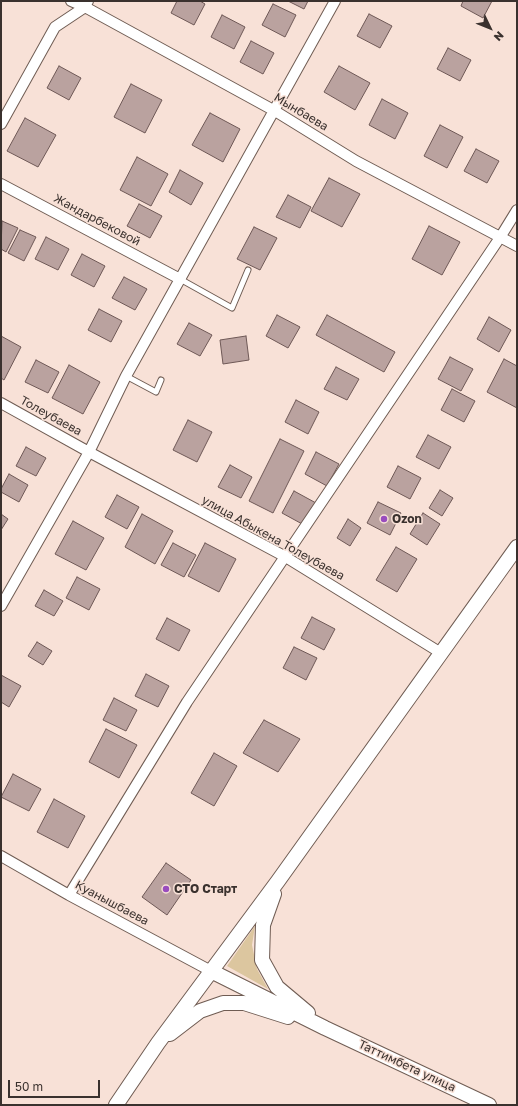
<!DOCTYPE html>
<html>
<head>
<meta charset="utf-8">
<style>
  body { margin:0 }
  #map { position:relative; width:518px; height:1106px; overflow:hidden; background:#f8e1d7; font-family:"Golos Text",sans-serif }
  canvas { display:block }
  .frame { position:absolute; inset:0; border:2px solid #3a312e; pointer-events:none }
  .north { position:absolute; left:470px; top:8px; width:40px; height:40px; -webkit-text-stroke:3px #f8e1d7; paint-order:stroke; rotate:133deg; font-size:11px; font-weight:700; line-height:16px; text-align:center; color:#3a312e }
  .north::after { content:''; display:block; margin:auto; width:14px; height:18px; background:#3a312e; clip-path:polygon(50% 0,100% 100%,50% 72%,0 100%) }
  .scale { position:absolute; left:8px; top:1080px; width:92px; height:18px; box-sizing:border-box; border:2px solid #3a312e; border-top:0; padding-left:5px; font-size:12px; line-height:14px; white-space:nowrap; color:#3a312e; -webkit-text-stroke:3px #f8e1d7; paint-order:stroke }
</style>
</head>
<body>
<div id="map">
<canvas width="518" height="1106"></canvas>
<div class="frame"></div>
<div class="north">N</div>
<div class="scale">50 m</div>
</div>
<script>
const g = document.querySelector('canvas').getContext('2d');
g.lineJoin = 'round';
function fillPath(path, color) { g.fillStyle = color; g.fill(path, 'evenodd'); }
const shape = rows => new Path2D(rows.map(r => 'M' + r).join(''));
function trace(path, color, width, dash) { g.strokeStyle = color; g.lineWidth = width; g.lineCap = dash ? 'butt' : 'round'; g.setLineDash(dash || []); g.stroke(path); }
function write(font, color, halo, rows, align = 'center') {
  g.font = font + ' "Golos Text",sans-serif'; g.lineWidth = 3; g.setLineDash([]); g.textBaseline = 'middle'; g.strokeStyle = halo; g.fillStyle = color; for (const [text, x, y, turn = 0] of rows) {
    g.save(); g.translate(x, y); g.rotate((+turn || 0) * Math.PI / 180); g.textAlign = isNaN(turn) ? turn : align; if (halo) g.strokeText(text, 0, 0); g.fillText(text, 0, 0); g.restore();
  }
}
const green = shape([
  [255,926,252,945,257,969,268,989,227,966]
]);
const building = shape([
  [177,1,200,1,205,4,194,25,171,13,177,1],
  [288,1,308,1,304,9,288,1],
  [463,1,492,1,483,18,461,6,463,1],
  [273,4,296,15,285,37,262,25,273,4],
  [369,14,392,26,380,48,357,36,369,14],
  [222,15,245,27,234,49,211,37,222,15],
  [251,41,274,53,263,74,240,62,251,41],
  [448,48,471,60,460,81,437,69,448,48],
  [59,66,81,78,69,100,47,88,59,66],
  [339,66,370,83,355,110,324,92,339,66],
  [131,84,162,100,145,133,114,117,131,84],
  [382,99,408,113,395,139,369,125,382,99],
  [210,113,240,129,223,162,192,145,210,113],
  [25,118,56,135,38,167,7,151,25,118],
  [440,125,463,137,447,168,424,156,440,125],
  [476,149,499,161,487,183,464,171,476,149],
  [137,157,168,174,151,206,120,190,137,157],
  [180,170,203,183,191,205,169,192,180,170],
  [329,178,360,194,342,227,311,211,329,178],
  [288,195,311,207,300,228,276,217,288,195],
  [139,204,162,216,150,238,127,226,139,204],
  [2,221,18,228,6,252,1,249,2,221],
  [429,226,460,242,442,275,412,259,429,226],
  [254,227,277,238,260,270,237,259,254,227],
  [20,230,36,237,24,261,8,253,20,230],
  [46,237,69,249,58,270,35,259,46,237],
  [82,254,105,266,94,287,71,275,82,254],
  [124,277,147,289,135,310,112,298,124,277],
  [99,309,122,321,111,342,88,330,99,309],
  [277,315,300,327,288,348,266,336,277,315],
  [327,315,395,352,384,372,316,335,327,315],
  [489,317,511,330,499,352,477,339,489,317],
  [189,323,212,335,200,356,177,344,189,323],
  [1,336,21,347,4,380,1,378,1,336],
  [246,336,249,360,223,364,220,340,246,336],
  [450,357,473,369,461,391,438,379,450,357],
  [504,359,517,366,517,408,487,392,504,359],
  [36,360,59,372,48,393,25,382,36,360],
  [69,365,100,382,83,414,52,398,69,365],
  [336,367,359,379,347,400,324,389,336,367],
  [452,389,475,401,464,422,441,410,452,389],
  [296,400,319,412,308,434,285,422,296,400],
  [188,420,212,432,197,462,173,450,188,420],
  [428,435,451,447,439,469,416,457,428,435],
  [280,439,304,451,273,513,249,501,280,439],
  [26,447,46,458,36,476,16,466,26,447],
  [316,452,339,464,327,486,305,474,316,452],
  [230,465,252,477,241,498,218,487,230,465],
  [398,466,421,478,410,499,387,487,398,466],
  [9,474,28,485,19,502,1,492,1,489,9,474],
  [440,490,453,498,442,516,429,508,440,490],
  [294,491,316,503,304,525,282,513,294,491],
  [117,495,139,507,127,529,105,517,117,495],
  [378,502,401,513,390,535,367,523,378,502],
  [423,513,440,524,427,545,410,534,423,513],
  [1,514,8,519,1,530,1,514],
  [142,514,173,531,155,564,125,547,142,514],
  [348,519,361,528,350,546,337,538,348,519],
  [73,521,104,538,86,570,55,554,73,521],
  [173,543,196,555,184,577,161,565,173,543],
  [205,543,236,559,219,592,188,576,205,543],
  [396,547,417,559,397,592,376,580,396,547],
  [77,577,100,589,89,610,66,598,77,577],
  [44,590,63,601,54,616,35,606,44,590],
  [312,617,335,629,324,650,301,638,312,617],
  [167,618,190,630,179,651,156,639,167,618],
  [37,642,52,651,43,665,28,656,37,642],
  [294,647,317,658,306,680,283,668,294,647],
  [146,674,169,686,158,707,135,696,146,674],
  [1,675,21,686,9,707,1,702,1,675],
  [114,698,137,710,126,731,103,720,114,698],
  [264,720,300,739,278,772,243,753,264,720],
  [106,729,137,745,119,778,89,762,106,729],
  [214,753,237,766,214,806,191,793,214,753],
  [13,774,41,789,29,811,1,797,13,774],
  [54,799,85,816,68,848,37,832,54,799],
  [166,863,191,880,167,915,142,897,166,863]
]);
const lane = shape([
  [180,279,232,308,248,270],
  [126,376,156,392,161,380]
]);
const street = shape([
  [71,1,85,7,275,111,356,161,517,246],
  [1,124,55,27,85,7,88,1],
  [1,184,180,279],
  [1,403,89,452,284,556,441,653],
  [1,606,89,452,126,376,335,1],
  [1,856,69,895,211,971],
  [69,895,187,702,501,236,517,210]
]);
const secondary = shape([
  [274,894,263,925,262,960,277,987,308,1013],
  [211,971,325,1028,489,1105],
  [170,1034,200,1011,223,1003,244,1003,288,1017],
  [116,1105,158,1043,278,881,517,547]
]);
const markers = [
  [384,519,4,"#994cbe"],
  [166,889,4,"#994cbe"]
];
const streetNames = [
  ["Мынбаева",301,112,31],
  ["Жандарбековой",97,220,28],
  ["Толеубаева",51,416,29],
  ["улица Абыкена Толеубаева",273,538,29],
  ["Куанышбаева",112,903,28],
  ["Таттимбета улица",407,1066,25]
];
const poiNames = [
  ["Ozon",392,519],
  ["СТО Старт",174,889]
];
fillPath(green, '#dcc69f');
fillPath(building, '#baa29f');
trace(building, '#6e5856', 1);
trace(lane, '#6f5c53', 7);
trace(street, '#6f5c53', 12);
trace(secondary, '#6f5c53', 16);
trace(lane, '#fff', 5);
trace(street, '#fff', 10);
trace(secondary, '#fff', 14);
for (const [x, y, r, color] of markers) { const dot = new Path2D(); dot.arc(x, y, r, 0, 2 * Math.PI); g.fillStyle = color; g.fill(dot); trace(dot, '#f8e1d7', 1.5); }
write('12px', '#3a312e', '#f8e1d7', streetNames);
write('bold 12px', '#3a312e', '#f8e1d7', poiNames, 'left');
</script>
</body>
</html>
